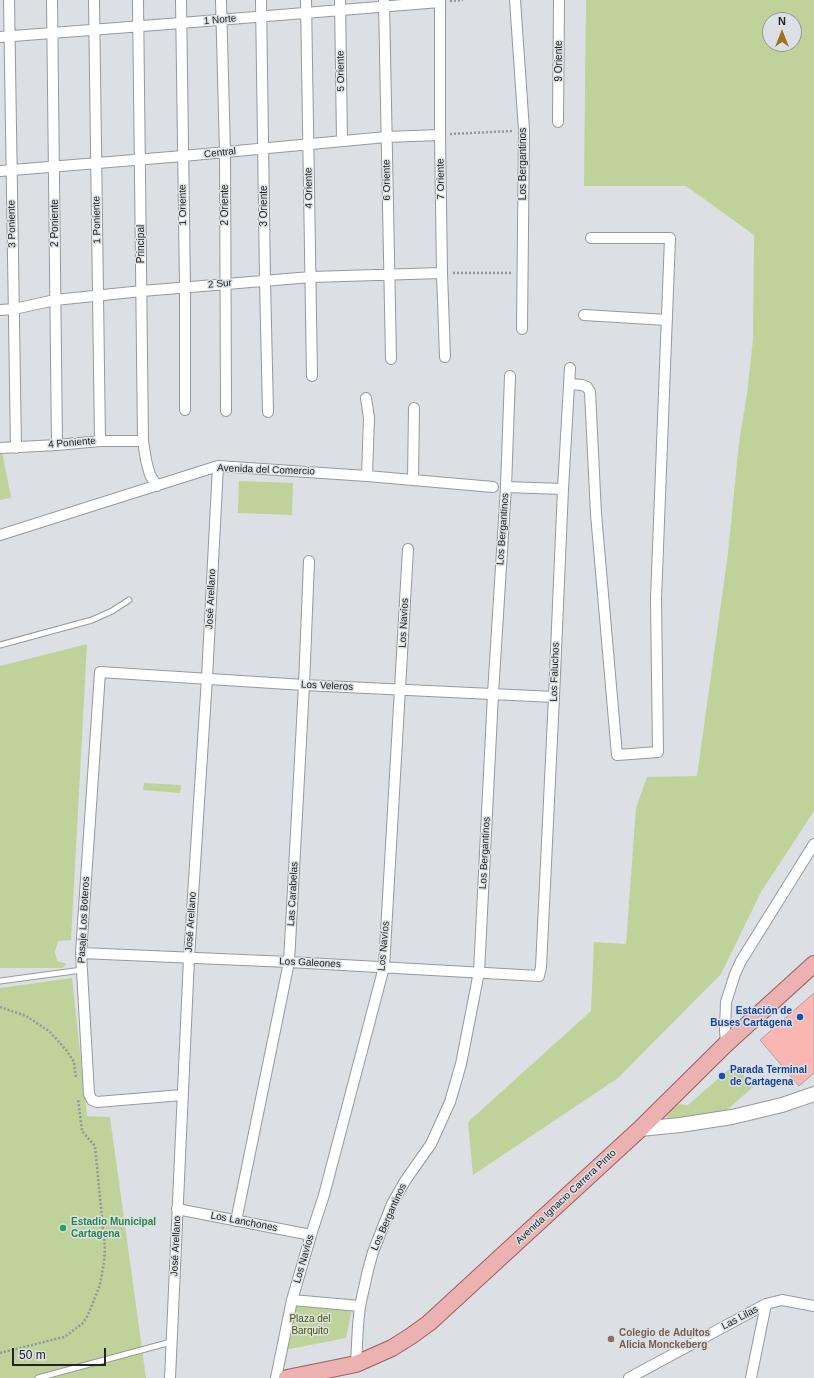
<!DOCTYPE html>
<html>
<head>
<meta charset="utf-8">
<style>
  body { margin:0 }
  #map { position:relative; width:814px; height:1378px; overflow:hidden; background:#dce0e4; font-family:Arial,sans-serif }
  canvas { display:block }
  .north { position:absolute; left:762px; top:12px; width:40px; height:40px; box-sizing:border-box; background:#dce0e4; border:1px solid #929498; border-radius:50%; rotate:0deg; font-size:11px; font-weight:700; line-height:16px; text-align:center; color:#222325 }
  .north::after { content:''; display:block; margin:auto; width:14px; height:18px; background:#a07024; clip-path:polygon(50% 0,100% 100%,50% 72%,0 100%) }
  .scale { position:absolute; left:12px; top:1348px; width:94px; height:18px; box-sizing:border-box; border:2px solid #222325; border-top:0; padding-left:5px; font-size:12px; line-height:14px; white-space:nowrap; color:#222325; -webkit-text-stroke:3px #dce0e4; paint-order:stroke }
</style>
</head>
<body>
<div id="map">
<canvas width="814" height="1378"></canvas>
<div class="north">N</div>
<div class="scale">50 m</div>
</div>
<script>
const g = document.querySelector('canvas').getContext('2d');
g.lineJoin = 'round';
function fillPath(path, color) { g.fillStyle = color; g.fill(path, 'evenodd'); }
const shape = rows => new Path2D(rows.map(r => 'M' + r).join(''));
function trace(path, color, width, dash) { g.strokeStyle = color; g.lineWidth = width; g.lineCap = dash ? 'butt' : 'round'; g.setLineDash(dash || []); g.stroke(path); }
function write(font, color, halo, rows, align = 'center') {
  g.font = font + ' Arial,sans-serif'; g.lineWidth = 3; g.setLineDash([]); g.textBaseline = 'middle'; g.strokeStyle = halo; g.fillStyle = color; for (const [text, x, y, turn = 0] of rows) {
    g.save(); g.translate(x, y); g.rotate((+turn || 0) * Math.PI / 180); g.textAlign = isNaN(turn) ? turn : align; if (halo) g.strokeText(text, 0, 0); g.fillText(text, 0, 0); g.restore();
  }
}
const green = shape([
  [586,0,814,0,814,811,761,892,721,974,618,1078,473,1175,468,1122,591,1011,594,942,626,944,636,808,647,777,697,776,728,553,739,442,747,394,753,339,754,235,686,186,584,186],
  [770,20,794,20,794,44,770,44],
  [0,451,2,451,11,498,0,500],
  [239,481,293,483,292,515,238,513],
  [87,644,71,940,58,941,55,952,57,961,67,964,62,968,0,968,0,666],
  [144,783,181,785,180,793,143,790],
  [72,978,87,1116,110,1117,146,1378,0,1378,0,988],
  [735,1064,753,1087,721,1115,666,1119,674,1104,688,1105],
  [295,1304,352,1309,346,1338,284,1350]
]);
const building = shape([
  [814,993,814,1073,799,1086,760,1040,814,993]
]);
const path = shape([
  [450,1,463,0],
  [450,134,513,131],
  [453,273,512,273],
  [0,1007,26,1016,49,1031,67,1051,74,1062,76,1078],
  [0,1353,64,1337,70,1333,83,1323,88,1315,100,1285,104,1262,105,1249,95,1146,82,1131,78,1099]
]);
const lane = shape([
  [0,645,92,620,112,611,129,600],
  [0,981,82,970],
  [38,1378,171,1342]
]);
const street = shape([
  [9,0,16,448],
  [52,0,57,445],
  [94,0,100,441],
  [138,0,143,441,146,460,150,475,157,486],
  [181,0,185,287,185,410],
  [221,0,225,152,226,411],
  [261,0,265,280,268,412],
  [306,0,312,376],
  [340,0,342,141],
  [440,0,440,135,442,273,445,357],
  [515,0,524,130,522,329],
  [384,1,391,359],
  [0,37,181,23,440,2],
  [558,122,559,0],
  [0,171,183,156,386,137,440,135],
  [0,310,14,309,55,300,142,291,311,277,442,273],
  [584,315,667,320],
  [569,384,582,385,587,387,590,392,596,514,617,755,658,752,656,599,670,238,591,238],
  [366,398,369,418,367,476],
  [0,448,57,445,100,441,143,441],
  [413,480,414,408],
  [506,487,563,489],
  [0,535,218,466,367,476,493,487],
  [81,953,289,962,539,976,541,967,554,697,563,489,570,368],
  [726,1044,725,1030,726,1002,735,974,741,961,814,844],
  [182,1095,97,1102,92,1100,89,1094,81,953,100,672,304,685,554,697],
  [177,1209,311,1235],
  [236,1221,289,962,304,685,309,561],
  [292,1300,360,1306],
  [356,1364,358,1325,360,1306,368,1270,373,1252,392,1204,405,1181,431,1144,450,1102,461,1064,479,972,493,694,506,487,510,376],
  [170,1378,189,958,207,678,218,466],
  [276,1378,292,1300,311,1235,324,1195,384,967,408,549],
  [629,1378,766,1304,782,1300,814,1306],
  [751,1378,766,1304]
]);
const secondary = shape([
  [640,1129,680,1125,732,1117,782,1105,814,1094]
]);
const primary = shape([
  [287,1378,356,1364,392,1348,411,1336,429,1323,640,1129,726,1044,814,964]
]);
const markers = [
  [800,1017,4,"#1a4fb4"],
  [722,1076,4,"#1a4fb4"],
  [63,1228,4,"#2e9e5b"],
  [611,1339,4,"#8d6e63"]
];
const streetNames = [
  ["1 Norte",220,20,-5],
  ["9 Oriente",559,61,-90],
  ["5 Oriente",341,71,-91],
  ["Central",220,153,-6],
  ["Los Bergantinos",523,164,-90],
  ["7 Oriente",441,179,-91],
  ["6 Oriente",387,180,-91],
  ["4 Oriente",309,188,-91],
  ["1 Oriente",183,205,-91],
  ["2 Oriente",225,205,-90],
  ["3 Oriente",264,206,-90],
  ["1 Poniente",97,220,-91],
  ["2 Poniente",55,223,-90],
  ["3 Poniente",12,224,-91],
  ["Principal",141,244,-90],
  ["2 Sur",220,284,-5],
  ["4 Poniente",72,443,-5],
  ["Avenida del Comercio",266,470,2],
  ["Los Bergantinos",503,529,-86],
  ["José Arellano",211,599,-87],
  ["Los Navíos",404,623,-87],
  ["Los Faluchos",555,672,-88],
  ["Los Veleros",327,686,3],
  ["Los Bergantinos",485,853,-87],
  ["Las Carabelas",293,894,-87],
  ["Pasaje Los Boteros",84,920,-87],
  ["José Arellano",191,922,-86],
  ["Los Navíos",384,946,-85],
  ["Los Galeones",310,963,3],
  ["Avenida Ignacio Carrera Pinto",566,1197,-43],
  ["Los Bergantinos",389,1217,-66],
  ["Los Lanchones",244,1222,11],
  ["José Arellano",176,1246,-87],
  ["Los Navíos",304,1259,-74],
  ["Las Lilas",740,1318,-28]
];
const transitNames = [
  ["Estación de",792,1011],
  ["Buses Cartagena",792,1023],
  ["Parada Terminal",730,1070,"left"],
  ["de Cartagena",730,1082,"left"]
];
const leisureNames = [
  ["Estadio Municipal",71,1222],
  ["Cartagena",71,1234]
];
const parkNames = [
  ["Plaza del",310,1319],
  ["Barquito",310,1331]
];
const educationNames = [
  ["Colegio de Adultos",619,1333],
  ["Alicia Monckeberg",619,1345]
];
fillPath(green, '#bfd299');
fillPath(building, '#fab6b3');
trace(building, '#aba4a4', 1);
trace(lane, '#95999d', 7);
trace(street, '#95999d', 12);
trace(secondary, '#95999d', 16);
trace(primary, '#9c5e5e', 18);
trace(path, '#94979a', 2.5, [2, 2]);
trace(lane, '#fff', 5);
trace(street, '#fff', 10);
trace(secondary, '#fff', 14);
trace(primary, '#ebb2b1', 16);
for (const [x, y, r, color] of markers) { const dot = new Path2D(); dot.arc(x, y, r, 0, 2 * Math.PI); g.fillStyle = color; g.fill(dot); trace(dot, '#dce0e4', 1.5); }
write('10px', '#222325', '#dce0e4', streetNames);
write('bold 10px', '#164399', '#dce0e4', transitNames, 'right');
write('bold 10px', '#27864d', '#dce0e4', leisureNames, 'left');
write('10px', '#455802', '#dce0e4', parkNames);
write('bold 10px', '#785e54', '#dce0e4', educationNames, 'left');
</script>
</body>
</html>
